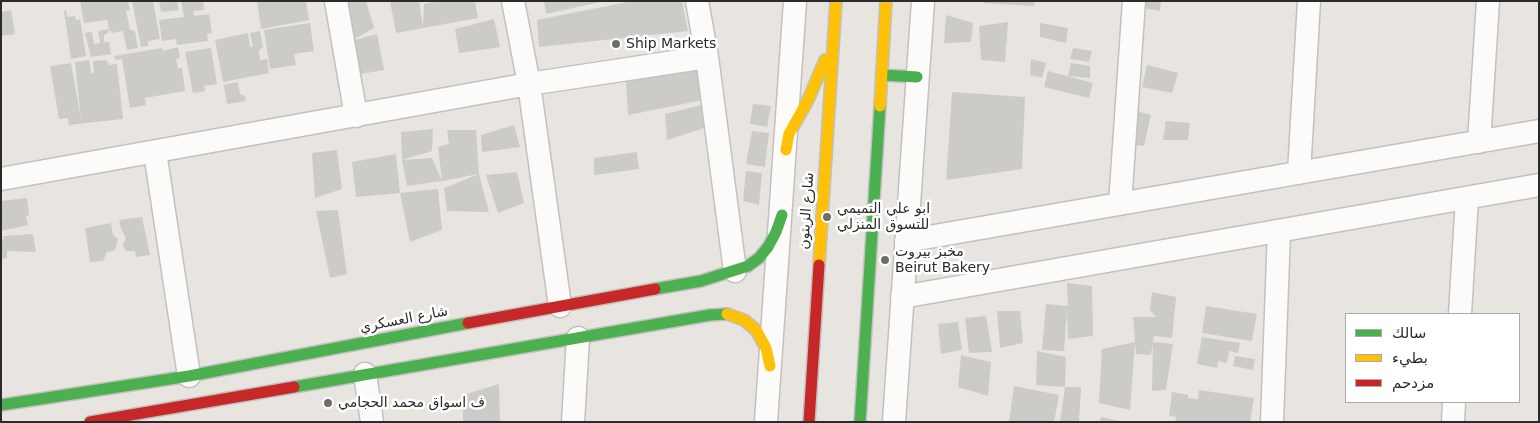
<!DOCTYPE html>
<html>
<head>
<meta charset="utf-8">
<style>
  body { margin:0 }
  #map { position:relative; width:1540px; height:423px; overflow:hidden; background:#e8e5e0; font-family:"DejaVu Sans","Noto Naskh Arabic",sans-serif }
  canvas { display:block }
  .frame { position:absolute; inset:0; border:2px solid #2b2b2b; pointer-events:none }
  .legend { position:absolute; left:1345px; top:313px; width:175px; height:90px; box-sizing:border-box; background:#fff; border:1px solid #aaa; margin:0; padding:6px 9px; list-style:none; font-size:15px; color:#2b2b2b }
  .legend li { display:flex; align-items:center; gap:10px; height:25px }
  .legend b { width:25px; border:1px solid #aaa }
</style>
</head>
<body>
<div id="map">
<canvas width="1540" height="423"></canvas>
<div class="frame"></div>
<ul class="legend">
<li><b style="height:6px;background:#4caf50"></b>سالك</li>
<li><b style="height:6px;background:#ffc107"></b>بطيء</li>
<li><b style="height:6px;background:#c62828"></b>مزدحم</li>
</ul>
</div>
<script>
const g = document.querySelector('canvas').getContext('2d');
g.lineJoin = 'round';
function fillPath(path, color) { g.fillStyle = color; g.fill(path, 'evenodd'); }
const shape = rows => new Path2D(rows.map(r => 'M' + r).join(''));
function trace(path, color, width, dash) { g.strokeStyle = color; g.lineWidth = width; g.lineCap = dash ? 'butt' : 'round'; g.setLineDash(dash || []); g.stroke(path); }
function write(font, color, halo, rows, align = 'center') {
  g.font = font + ' "DejaVu Sans","Noto Naskh Arabic",sans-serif'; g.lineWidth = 5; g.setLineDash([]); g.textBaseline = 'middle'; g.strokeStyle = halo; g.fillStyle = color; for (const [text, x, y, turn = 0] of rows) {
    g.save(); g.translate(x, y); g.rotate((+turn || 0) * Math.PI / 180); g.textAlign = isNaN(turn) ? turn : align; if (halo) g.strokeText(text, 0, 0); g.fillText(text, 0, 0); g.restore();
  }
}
const building = shape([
  [80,1,128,1,130,10,126,11,130,30,135,31,138,48,127,50,123,31,112,33,109,29,107,20,84,23],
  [132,1,153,1,160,39,148,41,148,46,141,47],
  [159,1,177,1,179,10,161,12],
  [181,1,203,1,204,10,193,11,194,16,209,14,212,33,207,34,208,41,177,45,176,39,162,41,159,20,184,17],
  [257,1,306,1,309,20,261,29],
  [345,1,366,1,374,28,351,41],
  [390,1,419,1,423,27,424,4,440,1,475,1,478,18,396,33],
  [544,1,600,1,600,2,546,14],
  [632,1,682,1,688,31,539,47,537,20],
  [984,1,1035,1,1034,6,984,3],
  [1143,1,1161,1,1160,11,1142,8],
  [11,10,15,34,1,36,1,12],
  [66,10,67,17,75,16,76,20,80,19,86,56,71,59,64,11],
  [946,15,973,23,971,42,944,43],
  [494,19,500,47,459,53,455,29],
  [1008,22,1005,62,981,60,979,26],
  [310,23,314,51,294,54,296,65,270,69,264,30],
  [1040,23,1068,28,1066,43,1040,37],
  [109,29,108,33,104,35,104,42,109,42,111,54,91,57,85,33,92,32,94,44,100,43,98,31],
  [260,31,263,47,259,50,260,60,267,59,269,73,223,82,215,40,248,33,250,47,253,47,250,33],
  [377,34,384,70,355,75,351,41],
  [178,47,180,58,176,59,178,68,182,68,185,91,145,98,146,105,130,108,122,59,116,60,114,56,162,48,163,51],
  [211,48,217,84,204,86,205,91,193,93,185,52],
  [1073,48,1092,51,1089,62,1070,59],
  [1031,59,1046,63,1042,78,1030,75],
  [89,60,91,73,94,73,93,61,106,60,109,65,117,64,123,119,69,125,68,118,59,119,50,66,71,63,81,119,75,62],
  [1071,63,1090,66,1090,78,1068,76],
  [1147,65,1178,73,1172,93,1142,87],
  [698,68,703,100,628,115,626,81],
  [1048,71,1093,83,1089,98,1044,87],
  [238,82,240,94,245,96,246,101,227,104,224,85],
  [952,92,1025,97,1022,169,946,180],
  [753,104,771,106,767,127,750,124],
  [702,105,707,127,667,140,665,114],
  [1133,110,1151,115,1144,146,1129,144],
  [1166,121,1190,123,1188,140,1163,140],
  [514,125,520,147,482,152,481,135],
  [433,129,432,151,402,160,401,132],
  [447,130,476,130,479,174,489,212,447,211,444,188,479,174,442,181,438,147,449,144],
  [752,131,769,133,765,167,746,164],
  [337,150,342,189,315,198,312,153],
  [637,152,639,169,594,175,594,158],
  [396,154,400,193,356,197,352,162],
  [432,158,442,181,407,186,402,160],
  [746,171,762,173,759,205,743,201],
  [517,172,524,203,498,213,486,175],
  [438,189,442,230,410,242,400,193],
  [27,198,29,215,26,216,28,225,1,231,1,201],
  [338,210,347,274,330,278,316,211],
  [142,217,150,255,136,257,135,251,125,251,123,244,126,238,121,229,119,220],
  [111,223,113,235,118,239,115,250,107,252,103,261,90,262,85,228],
  [33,234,36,252,7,251,7,258,1,259,1,239,4,239,4,236],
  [1067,283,1092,286,1093,336,1068,339,1067,310,1064,351,1042,350,1046,304,1068,306],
  [1152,292,1176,297,1172,338,1154,336,1151,355,1136,354,1135,342,1130,410,1099,403,1102,349,1135,342,1133,317,1156,317,1150,310],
  [1206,306,1257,314,1252,341,1202,333],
  [997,311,1020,311,1023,343,1000,348],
  [986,316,992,352,969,353,965,318],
  [958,322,962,350,941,354,938,324],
  [1202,337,1240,343,1238,353,1229,351,1227,363,1218,361,1217,368,1197,364],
  [1153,342,1173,344,1166,390,1152,391],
  [1037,351,1066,357,1065,387,1036,385],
  [961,355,991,362,988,396,958,387],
  [1235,356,1255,359,1253,370,1233,366],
  [499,384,500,422,463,422,463,395],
  [1014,386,1059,395,1054,422,1009,422],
  [1065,387,1081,387,1079,422,1060,422],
  [1199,390,1254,398,1250,422,1175,422,1176,417,1169,416,1172,392,1188,395,1188,398,1198,399],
  [1101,417,1119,421,1119,422,1100,422]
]);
const street = shape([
  [336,1,356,116],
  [513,1,529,84,560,306],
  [697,1,707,57],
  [1479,142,1488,1],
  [155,152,189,376],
  [1299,173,1309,1],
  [1,179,529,84,707,57,735,271],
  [1120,204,1134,1],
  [906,241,1539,131],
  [902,297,1539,185],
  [1460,314,1467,198],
  [365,374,372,422],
  [573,422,578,338],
  [766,422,795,1],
  [894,422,923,1],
  [1272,422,1279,231],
  [1453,422,1454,402]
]);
const fast = shape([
  [882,75,917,77],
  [655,289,701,281,748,266,759,258,768,247,776,232,782,215],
  [294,387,710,315,727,314],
  [1,405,189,376,468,323],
  [860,422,880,106]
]);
const slow = shape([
  [880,106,886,1],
  [786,150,789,134,808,100,825,60],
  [819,265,836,1],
  [727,314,744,320,756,330,766,348,770,366]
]);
const jam = shape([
  [468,323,655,289],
  [90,422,294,387],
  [809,422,819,265]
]);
const markers = [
  [616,44,5,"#6d6c6a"],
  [827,217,5,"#6d6c6a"],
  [885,260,5,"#6d6c6a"],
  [328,403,5,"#6d6c6a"]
];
const poiNames = [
  ["Ship Markets",626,44],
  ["ابو علي التميمي",837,209],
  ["للتسوق المنزلي",837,225],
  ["مخبز بيروت",895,252],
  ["Beirut Bakery",895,268],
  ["ف اسواق محمد الحجامي",338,403]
];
const streetNames = [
  ["شارع الزيتون",807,211,-86],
  ["شارع العسكري",404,320,-11]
];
fillPath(building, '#cdcbc8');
trace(street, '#c2c1c1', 25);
trace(fast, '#c2c1c1', 14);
trace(slow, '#c2c1c1', 14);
trace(jam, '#c2c1c1', 14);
trace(street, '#fcfbfa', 22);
trace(fast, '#4caf50', 11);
trace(slow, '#ffc107', 11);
trace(jam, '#c62828', 11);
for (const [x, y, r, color] of markers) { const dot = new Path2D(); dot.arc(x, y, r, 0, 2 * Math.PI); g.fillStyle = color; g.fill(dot); trace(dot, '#fff', 2); }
write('14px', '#2b2b2b', '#fff', poiNames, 'left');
write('14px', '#2b2b2b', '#fff', streetNames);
</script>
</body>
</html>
